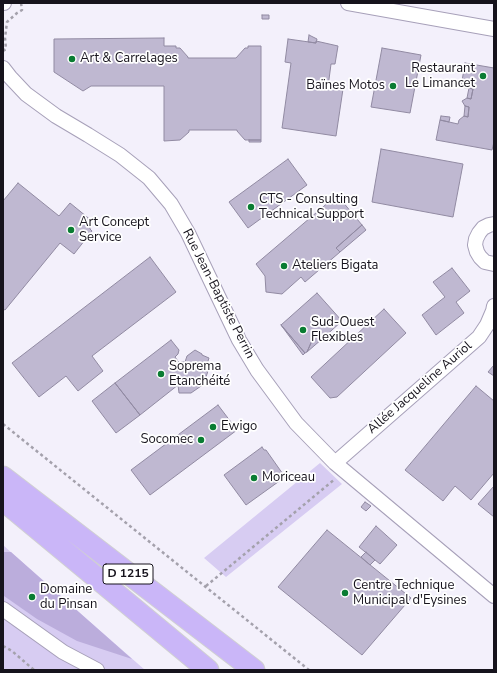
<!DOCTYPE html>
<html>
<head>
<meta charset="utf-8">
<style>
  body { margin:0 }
  #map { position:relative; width:497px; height:673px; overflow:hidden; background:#f3f0fb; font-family:"Nunito Sans",sans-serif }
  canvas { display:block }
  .frame { position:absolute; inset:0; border:4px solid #16131c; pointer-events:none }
</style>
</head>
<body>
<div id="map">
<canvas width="497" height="673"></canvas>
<div class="frame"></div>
</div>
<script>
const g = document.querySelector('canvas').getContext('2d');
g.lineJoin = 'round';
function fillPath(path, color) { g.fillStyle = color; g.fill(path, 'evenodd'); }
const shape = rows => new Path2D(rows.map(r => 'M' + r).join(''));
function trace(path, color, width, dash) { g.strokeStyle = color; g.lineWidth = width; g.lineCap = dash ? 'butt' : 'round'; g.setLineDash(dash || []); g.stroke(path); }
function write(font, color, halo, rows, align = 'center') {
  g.font = font + ' "Nunito Sans",sans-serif'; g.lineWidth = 3.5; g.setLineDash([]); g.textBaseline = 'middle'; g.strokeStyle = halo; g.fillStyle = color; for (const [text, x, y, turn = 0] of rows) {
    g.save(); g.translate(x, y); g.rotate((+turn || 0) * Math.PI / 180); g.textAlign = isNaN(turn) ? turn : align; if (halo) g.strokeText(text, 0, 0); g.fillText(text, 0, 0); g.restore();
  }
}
const green = shape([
  [320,463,342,484,226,577,204,558],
  [3,545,33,572,145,670,3,670]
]);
const forest = shape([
  [3,552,11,552,132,659,77,641,37,619,4,596,3,591]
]);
const building = shape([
  [262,15,269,15,269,19,262,19,262,15],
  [309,35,317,39,316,43,308,42,309,35],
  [164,38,164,46,176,46,176,48,180,48,188,57,188,58,236,58,245,48,248,48,248,46,261,46,261,140,245,140,237,131,237,130,189,130,189,132,180,140,164,141,164,86,91,86,83,91,54,72,54,39,164,38],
  [288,39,316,43,316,41,338,46,335,64,331,64,328,87,343,89,336,136,282,128,291,63,285,62,288,39],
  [382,48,421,55,410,113,371,107,382,48],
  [465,63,494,68,494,142,492,150,436,140,440,120,458,124,459,120,464,116,468,117,469,107,465,106,462,101,467,98,471,99,473,89,461,87,465,63],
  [469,88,473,89,471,99,467,98,469,88],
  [465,106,469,107,468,117,464,116,465,106],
  [441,116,450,117,449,122,440,120,441,116],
  [249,140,261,140,261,142,249,142,249,140],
  [381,149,463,164,453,217,372,202,381,149],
  [288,159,307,185,248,228,229,202,288,159],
  [18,183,59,216,70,203,92,221,90,223,90,229,92,231,74,254,60,243,5,310,3,309,3,201,18,183],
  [337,195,362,225,336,248,340,252,305,282,301,277,282,294,266,292,265,276,256,264,337,195],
  [362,225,366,230,340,252,336,248,362,225],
  [150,257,176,292,92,356,103,371,78,391,66,376,39,397,12,363,150,257],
  [452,268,470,291,456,302,464,313,436,335,422,315,445,297,433,282,452,268],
  [317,293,342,321,322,339,314,336,307,352,305,353,281,325,317,293],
  [384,309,406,333,337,397,330,398,311,377,384,309],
  [281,325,305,353,303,355,281,325],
  [314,336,322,339,307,352,314,336],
  [171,340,179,350,178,354,175,357,180,364,181,362,185,362,187,356,195,350,202,354,202,355,209,358,207,364,210,365,206,377,204,377,204,384,191,393,179,393,178,385,140,415,115,383,171,340],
  [494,365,494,376,488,372,494,365],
  [115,383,140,415,116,433,92,401,115,383],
  [476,386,494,401,494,473,471,500,455,486,443,501,405,470,476,386],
  [218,405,237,430,150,495,131,470,218,405],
  [262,447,264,450,266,450,285,477,246,505,224,475,262,447],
  [494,486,494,517,478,504,494,486],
  [365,502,371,506,366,511,361,507,365,502],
  [376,526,397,545,380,564,359,547,376,526],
  [327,530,411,598,362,655,278,587,327,530],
  [366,552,375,560,370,565,361,557,366,552]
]);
const path = shape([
  [3,51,6,49,5,38,7,22,17,13,22,10,21,3],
  [3,424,309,670],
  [206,586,335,479],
  [3,646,12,651,34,670]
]);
const minor = shape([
  [3,3,4,3],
  [348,3,494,29],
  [3,68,10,77,26,94,56,116,88,135,120,155,149,178,171,204,188,233,239,340,257,370,296,423,335,463,494,596],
  [494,224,489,225,483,228,479,233,476,239,475,245,477,252,480,257,485,262,494,264],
  [335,463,479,337,487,325,493,311,494,306],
  [3,609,63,652,97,670]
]);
const highway = shape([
  [3,477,254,670],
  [3,500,208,670]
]);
const markers = [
  [72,59,4,"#097c32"],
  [483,76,4,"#097c32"],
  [393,86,4,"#097c32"],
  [251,207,4,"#097c32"],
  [71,230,4,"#097c32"],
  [284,266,4,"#097c32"],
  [303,330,4,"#097c32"],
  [161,374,4,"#097c32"],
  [213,427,4,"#097c32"],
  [201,440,4,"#097c32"],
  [254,478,4,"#097c32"],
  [345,593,4,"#097c32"],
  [32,597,4,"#097c32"]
];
const shields = [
  [128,574,50]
];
const shieldNames = [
  ["D 1215",128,574]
];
const poiNames = [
  ["Art & Carrelages",80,59],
  ["Restaurant",475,69,"right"],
  ["Le Limancet",475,84,"right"],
  ["Baïnes Motos",385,86,"right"],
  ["CTS - Consulting",259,200],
  ["Technical Support",259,215],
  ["Art Concept",79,223],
  ["Service",79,238],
  ["Ateliers Bigata",292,266],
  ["Sud-Ouest",311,323],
  ["Flexibles",311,338],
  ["Soprema",169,367],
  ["Etanchéité",169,382],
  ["Ewigo",221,427],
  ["Socomec",193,440,"right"],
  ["Moriceau",262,478],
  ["Centre Technique",353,586],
  ["Municipal d'Eysines",353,601],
  ["Domaine",40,590],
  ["du Pinsan",40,605]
];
const streetNames = [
  ["Rue Jean-Baptiste Perrin",218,294,63],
  ["Allée Jacqueline Auriol",420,388,-41]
];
fillPath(green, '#d7ccf2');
fillPath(forest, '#bbaddc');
fillPath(building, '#bfb8d1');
trace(building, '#918aa2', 1);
trace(minor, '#a7a0b9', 16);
trace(highway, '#d0d0d2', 23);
trace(path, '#a4a1ac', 2.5, [3, 3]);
trace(minor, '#fff', 14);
trace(highway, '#cab6f8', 21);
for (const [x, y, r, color] of markers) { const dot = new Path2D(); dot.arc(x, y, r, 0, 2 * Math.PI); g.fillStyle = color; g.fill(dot); trace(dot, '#fff', 1.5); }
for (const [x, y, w] of shields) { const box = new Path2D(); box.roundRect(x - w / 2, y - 10, w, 20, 3); g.fillStyle = '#fff'; g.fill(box); trace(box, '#16131c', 1); }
write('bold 12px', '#16131c', null, shieldNames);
write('13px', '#16131c', '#fff', poiNames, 'left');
write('13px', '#16131c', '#fff', streetNames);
</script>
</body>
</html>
